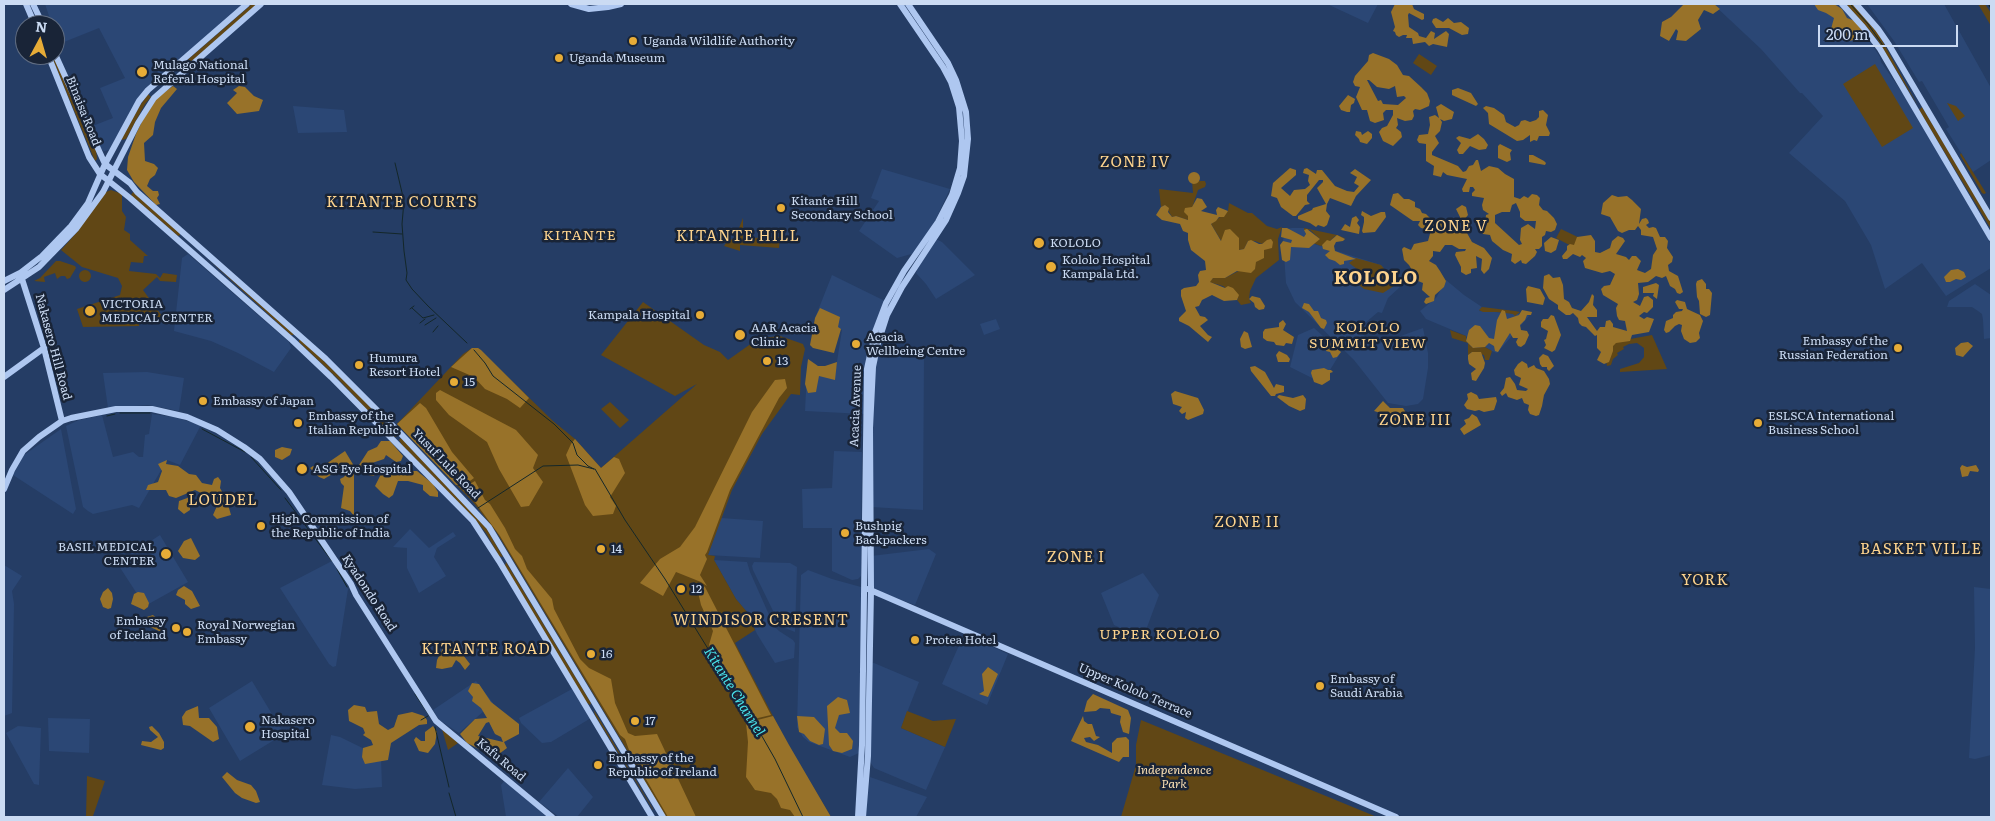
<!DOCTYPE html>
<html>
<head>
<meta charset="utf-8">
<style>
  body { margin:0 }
  #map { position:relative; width:1995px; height:821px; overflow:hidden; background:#253d65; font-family:Literata,serif }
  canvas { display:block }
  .frame { position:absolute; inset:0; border:5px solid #cbdbf3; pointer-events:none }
  .north { position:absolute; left:15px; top:15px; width:50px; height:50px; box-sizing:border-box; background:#192437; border:1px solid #606d82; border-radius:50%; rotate:6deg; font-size:14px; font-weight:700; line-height:20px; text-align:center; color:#cbdbf3 }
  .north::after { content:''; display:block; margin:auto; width:18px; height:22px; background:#e7ac37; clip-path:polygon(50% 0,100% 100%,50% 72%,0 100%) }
  .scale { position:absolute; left:1818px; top:25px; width:140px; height:22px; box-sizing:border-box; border:2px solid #cbdbf3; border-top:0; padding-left:6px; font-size:15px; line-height:18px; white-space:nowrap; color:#cbdbf3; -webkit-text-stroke:4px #192437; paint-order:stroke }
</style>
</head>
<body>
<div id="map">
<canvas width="1995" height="821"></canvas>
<div class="frame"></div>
<div class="north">N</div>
<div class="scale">200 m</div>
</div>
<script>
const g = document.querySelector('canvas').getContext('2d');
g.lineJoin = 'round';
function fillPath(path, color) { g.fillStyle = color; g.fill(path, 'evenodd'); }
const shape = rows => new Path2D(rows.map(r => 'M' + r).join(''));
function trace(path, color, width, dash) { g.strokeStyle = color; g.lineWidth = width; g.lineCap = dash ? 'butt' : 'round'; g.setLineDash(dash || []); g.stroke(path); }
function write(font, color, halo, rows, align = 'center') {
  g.font = font + ' Literata,serif'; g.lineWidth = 5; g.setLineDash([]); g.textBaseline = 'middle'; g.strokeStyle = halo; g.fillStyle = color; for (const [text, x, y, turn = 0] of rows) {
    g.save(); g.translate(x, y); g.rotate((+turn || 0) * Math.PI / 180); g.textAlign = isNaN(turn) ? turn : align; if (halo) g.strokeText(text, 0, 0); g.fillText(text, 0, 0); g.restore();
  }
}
const built = shape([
  [45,4,245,4,177,64,174,61,167,67,150,84,131,109,113,146,109,150,104,151,99,148,90,127,113,118,100,88,125,78,99,28,59,44,55,33,55,25,52,25],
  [1327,4,1378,4,1368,23],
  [1713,4,1838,4,1843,8,1863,31,1880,57,1881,62,1909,102,1991,243,1991,268,1946,296,1922,263,1885,289,1871,245,1845,201,1789,153,1823,116,1802,93,1800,93,1761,49],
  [1867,4,1944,4,1991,88,1991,160,1973,172,1946,129,1949,127,1922,81,1919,82,1894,41],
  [293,106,344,110,347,132,298,133],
  [882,169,950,189,935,221,915,253,897,258,859,231,879,201,871,198],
  [1292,228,1304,228,1308,242,1381,265,1400,287,1388,298,1382,313,1378,312,1358,329,1375,347,1381,343,1423,328,1428,353,1428,368,1423,399,1418,404,1406,406,1388,403,1354,360,1295,302,1286,283,1283,240,1287,229],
  [936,239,942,242,975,275,936,299,926,284,916,273,917,269],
  [188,254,289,342,291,348,274,372,238,353,211,341,174,331,182,258],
  [832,275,885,301,864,414,805,411,807,371,835,374,842,330,815,318],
  [1446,280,1464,295,1482,307,1479,311,1526,314,1529,316,1497,353,1492,351,1464,335,1426,319,1420,311,1436,298],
  [1975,284,1991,295,1991,338,1984,339,1983,320,1982,314,1978,311,1972,307,1947,307,1949,301],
  [996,319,1000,329,984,335,980,324],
  [1314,328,1341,352,1322,383,1290,367,1298,335],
  [878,342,924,356,923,510,871,507,869,423],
  [147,372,184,378,179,411,148,405,108,408,103,373],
  [152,414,174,417,201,425,180,465,167,460,139,508,132,505,93,514,88,511,83,507,66,426,79,420,102,415,113,457,133,452,139,457,143,457,145,435,149,434],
  [61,429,76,509,73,514,13,475,24,455],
  [834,451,862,452,861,576,858,579,852,580,832,571,832,528,803,528,802,489,832,488],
  [721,518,763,521,760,558,708,555],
  [410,529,429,548,453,532,456,536,437,548,434,557,446,576,419,593,407,568,407,548,393,547],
  [160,535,188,582,145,606,117,563],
  [929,549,936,554,915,605,893,597,872,592,871,556],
  [714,560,747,562,750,572,774,626,779,631,793,640,795,643,794,658,775,663,757,634,747,612,736,599],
  [332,561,348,589,336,666,333,667,329,664,280,588],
  [754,562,790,563,797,567,795,632,785,628,778,621,753,570,752,566],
  [4,565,22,576,12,591,14,604,12,713,4,716],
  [808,570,832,579,861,587,859,753,850,757,809,742,803,737,797,727,801,575],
  [1143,573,1159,595,1143,638,1114,625,1101,593],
  [1974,587,1991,589,1991,755,1975,759,1969,758,1975,648],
  [964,634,1008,654,987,705,942,684],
  [874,663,919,682,901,728,945,747,926,790,874,768,867,757,868,664],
  [252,681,284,734,240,761,209,708],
  [476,681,493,703,459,733,439,720,433,710],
  [572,689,591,718,551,742,542,743,521,723,519,718],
  [48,718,90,719,89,753,49,751],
  [18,726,41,728,39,785,34,784,6,733],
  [331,735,340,737,381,757,382,787,355,789,322,785],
  [568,768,593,797,577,817,559,817,539,802],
  [870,777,927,797,916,817,865,817],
  [504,781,549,817,506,817,501,785]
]);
const green = shape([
  [252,4,258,4,184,68,177,69],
  [1846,4,1853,4,1878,33,1918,106,1877,39],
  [1978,4,1985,4,1991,13,1991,26],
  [1419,54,1437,66,1431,75,1413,63],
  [51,55,53,55,96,151,97,159,95,161],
  [1875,64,1913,128,1882,147,1843,84],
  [148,94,151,97,145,104,126,139,121,140,139,107],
  [1947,103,1956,106,1965,116,1958,121],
  [1922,107,1991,222,1991,229,1919,110],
  [1961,153,1986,193,1984,194,1982,193,1960,155],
  [1192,181,1205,181,1206,184,1205,187,1198,190,1188,220,1176,216,1172,217,1165,205,1161,207,1159,189,1193,193],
  [111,190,122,194,122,211,126,217,124,230,130,234,130,240,148,256,144,256,143,263,131,262,129,271,156,274,160,278,163,273,177,275,176,282,160,281,157,277,143,290,162,316,168,319,167,321,140,319,139,326,83,327,77,309,120,295,122,286,118,278,82,267,61,250,78,231,101,194],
  [133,192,180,233,180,235,178,236,131,195],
  [1229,203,1248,213,1252,213,1267,226,1277,229,1282,227,1278,239,1279,260,1256,278,1250,291,1249,299,1251,303,1241,305,1237,300,1238,298,1223,286,1209,282,1213,278,1225,278,1256,262,1264,242,1262,244,1255,241,1248,241,1244,249,1239,250,1222,242,1211,224,1228,211],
  [743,218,743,241,750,241,750,238,780,237,779,248,740,245,740,251,724,246,727,241,733,239,737,233],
  [1304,228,1337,235,1347,239,1335,236,1330,241,1321,246,1313,243,1320,239,1310,230,1304,230],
  [1561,229,1582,239,1577,249,1556,238],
  [1356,258,1381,265,1397,284,1383,293,1364,289,1359,285,1358,282,1360,280,1365,280,1365,275,1349,263],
  [208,259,294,334,293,335,291,335],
  [56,261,60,261,75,266,76,268,70,278,67,279,65,276,61,276,57,279,55,273,44,277,45,282,34,281,40,278],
  '79 276a6 6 0 1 1 12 0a6 6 0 1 1-12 0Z',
  [643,302,704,345,720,352,728,360,752,343,762,338,780,336,803,344,805,349,801,367,800,395,791,394,762,434,732,490,708,555,715,556,714,560,736,599,747,612,755,630,735,643,788,745,831,817,665,817,624,745,497,533,473,502,397,424,463,354,472,348,478,348,553,421,575,439,601,468,697,384,675,396,601,355],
  [1482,307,1515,311,1520,312,1515,316,1513,314,1497,312,1483,312,1479,310],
  [1450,330,1466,336,1466,341,1473,348,1485,347,1492,351,1489,360,1485,360,1484,355,1472,352,1468,355,1468,343,1452,338],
  [1652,335,1667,369,1620,372,1620,369,1639,363,1644,357,1644,348,1637,343,1629,344,1623,347,1624,349,1617,353,1618,355,1613,359,1611,365,1607,366,1603,344],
  [299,340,302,340,359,395,397,436,395,437,378,421,338,379,299,342],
  [610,402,629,420,620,428,601,409],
  [401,438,484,524,503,557,499,556,486,533,473,517,402,445,399,440],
  [506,562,591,703,590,705,586,702,505,566],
  [594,710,653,809,653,810,595,715],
  [907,711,933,721,956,719,945,747,901,728],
  [1141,720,1377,817,1121,817,1136,765,1136,745],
  [442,729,458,743,448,750],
  [87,776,105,781,93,816,89,817,86,817]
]);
const forest = shape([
  [1395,4,1412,4,1414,9,1424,14,1424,19,1422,20,1409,13,1408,15,1409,27,1418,33,1419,36,1426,38,1431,31,1435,33,1434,39,1446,31,1449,34,1447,47,1433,44,1429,46,1425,42,1413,44,1412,38,1406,38,1407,35,1403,35,1399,37,1396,35,1395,32,1393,31,1395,27,1391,12],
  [1684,4,1714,4,1720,9,1713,14,1704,10,1698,20,1701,29,1686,41,1676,40,1678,31,1676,29,1669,41,1660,36,1662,22,1671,17],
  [1814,4,1834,4,1842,9,1847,18,1855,21,1863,31,1859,39,1848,41,1840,39,1831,29,1834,18,1826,13,1818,10],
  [1436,18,1443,22,1448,18,1454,23,1461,22,1469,28,1468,34,1462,35,1449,28,1436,28,1432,22,1433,19],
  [1373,53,1389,59,1397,65,1403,75,1409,76,1421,87,1427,93,1430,101,1429,106,1420,110,1415,109,1413,111,1414,116,1412,120,1405,121,1397,118,1398,125,1396,128,1401,132,1402,137,1393,146,1383,141,1379,132,1382,128,1387,126,1393,115,1393,110,1386,110,1383,113,1384,120,1375,123,1370,121,1367,110,1362,110,1356,97,1360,87,1355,86,1353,82,1355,76,1368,61,1369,55],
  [1367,80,1369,80,1377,87,1389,89,1395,86,1397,97,1404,96,1406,98,1398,105,1383,104,1381,100,1378,101],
  [173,86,177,89,161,108,155,122,153,135,144,143,145,161,154,164,158,168,155,175,150,179,147,186,153,191,158,191,159,195,157,198,160,204,156,205,134,182,127,170,128,157,136,134,149,107,158,97],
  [239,86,245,87,254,96,263,100,259,111,237,114,227,103,237,93,233,90],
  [1458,88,1471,93,1478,104,1476,106,1452,95,1452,90],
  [1348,95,1355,99,1354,103,1351,105,1350,112,1347,112,1341,110,1339,106],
  [1441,104,1454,112,1452,119,1444,121,1440,119,1442,122,1440,131,1435,136,1439,143,1432,152,1432,155,1458,166,1463,172,1466,171,1469,166,1473,165,1476,160,1478,160,1481,171,1489,166,1498,168,1505,174,1514,179,1514,197,1520,199,1524,196,1528,198,1532,194,1537,195,1540,198,1539,205,1543,210,1547,211,1554,218,1557,224,1555,230,1551,232,1546,231,1545,235,1542,237,1542,246,1539,249,1535,249,1537,252,1535,256,1526,264,1522,263,1521,260,1515,264,1511,261,1512,254,1503,250,1492,241,1490,235,1483,234,1481,230,1485,224,1486,215,1489,214,1483,210,1482,205,1484,198,1472,196,1472,193,1475,190,1473,187,1470,187,1469,192,1463,192,1462,189,1467,179,1447,175,1443,172,1441,177,1433,175,1434,166,1426,161,1426,144,1419,143,1417,140,1419,135,1428,134,1430,125,1429,117,1435,115,1439,118,1436,107],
  [1516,203,1520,212,1520,217,1525,221,1536,221,1535,229,1528,224,1521,228,1520,240,1522,244,1519,245,1495,223,1495,215,1502,212,1510,212,1512,205],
  [1486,106,1494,108,1504,115,1506,122,1515,127,1519,125,1521,121,1525,120,1530,122,1536,120,1539,117,1539,111,1543,110,1548,115,1546,125,1550,133,1549,136,1539,136,1537,141,1534,140,1530,142,1530,135,1523,140,1517,141,1489,124,1488,113,1483,108],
  [1356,131,1361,132,1362,135,1368,131,1372,134,1372,138,1367,144,1360,142,1359,139,1355,135],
  [1478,134,1484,139,1488,145,1486,149,1479,150,1470,146,1463,154,1459,154,1457,150,1461,143,1456,138,1459,136,1470,139],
  [1500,144,1512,150,1510,153,1511,160,1507,162,1498,158,1498,146],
  [1529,155,1533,155,1544,161,1546,163,1545,165,1529,162],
  [1290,168,1296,170,1296,175,1281,188,1290,196,1294,190,1305,189,1310,185,1308,181,1309,175,1303,173,1304,169,1307,168,1316,174,1317,170,1322,170,1335,186,1347,191,1354,192,1359,186,1354,183,1357,177,1350,173,1355,169,1371,180,1356,196,1351,206,1330,198,1327,204,1326,211,1330,216,1327,225,1324,227,1318,225,1316,227,1310,223,1298,219,1298,216,1312,210,1313,208,1326,204,1317,188,1323,182,1323,180,1319,180,1307,195,1307,201,1310,204,1305,205,1296,216,1293,216,1281,207,1277,198,1271,196,1273,183],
  '1188 178a6 6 0 1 1 12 0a6 6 0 1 1-12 0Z',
  [1398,193,1404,199,1409,199,1415,202,1415,207,1420,209,1422,213,1426,214,1432,220,1436,229,1443,231,1438,220,1441,219,1448,221,1467,233,1472,242,1484,248,1492,258,1489,269,1484,274,1481,270,1482,259,1476,256,1477,268,1471,269,1471,273,1466,275,1461,272,1461,267,1455,255,1456,252,1465,251,1466,249,1459,249,1452,245,1445,245,1440,252,1433,251,1433,256,1429,261,1436,265,1440,271,1446,281,1444,287,1435,295,1434,301,1426,304,1424,302,1426,298,1430,297,1422,290,1423,283,1418,281,1409,265,1404,260,1402,249,1404,247,1411,250,1414,244,1428,241,1431,230,1421,228,1418,225,1420,221,1413,221,1390,205,1393,194],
  [1612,195,1618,197,1627,196,1632,200,1641,209,1639,224,1642,219,1646,218,1648,220,1649,223,1646,225,1649,228,1653,227,1656,228,1660,237,1665,237,1668,241,1667,248,1673,257,1672,262,1668,265,1669,271,1678,276,1683,292,1680,294,1677,293,1675,289,1670,286,1666,276,1662,278,1656,276,1648,282,1638,283,1639,294,1637,300,1633,302,1640,306,1644,297,1648,296,1653,300,1653,307,1647,313,1644,312,1639,316,1644,319,1647,317,1654,319,1649,332,1632,335,1630,341,1616,343,1613,346,1613,351,1609,362,1604,364,1597,360,1601,352,1597,348,1597,335,1595,336,1586,327,1582,326,1579,323,1578,318,1573,313,1570,315,1566,315,1558,309,1558,305,1549,299,1543,288,1544,276,1549,274,1553,278,1560,277,1563,285,1564,299,1569,302,1572,308,1581,311,1589,302,1592,294,1594,296,1593,305,1597,310,1597,317,1587,317,1597,331,1600,327,1605,327,1606,321,1610,320,1613,324,1613,327,1627,331,1625,321,1619,320,1617,316,1616,308,1618,304,1603,295,1601,289,1604,286,1610,285,1615,274,1610,271,1602,273,1585,268,1583,261,1586,258,1582,255,1580,257,1573,254,1567,259,1563,259,1562,256,1567,250,1567,246,1570,244,1574,245,1577,237,1591,235,1595,241,1595,252,1600,253,1610,248,1612,241,1618,236,1623,238,1625,241,1616,254,1626,257,1629,260,1632,256,1636,256,1641,261,1637,270,1645,273,1651,269,1653,255,1657,249,1653,237,1641,235,1641,230,1638,226,1635,230,1629,230,1622,233,1618,231,1610,217,1601,214,1603,203],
  [1197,198,1202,199,1207,207,1201,211,1217,215,1216,210,1218,207,1228,211,1224,217,1219,217,1216,221,1211,224,1221,241,1225,230,1230,229,1239,238,1239,250,1244,249,1248,241,1251,240,1259,244,1262,244,1267,240,1271,239,1273,242,1272,248,1264,250,1264,258,1256,262,1255,269,1251,273,1237,271,1225,278,1213,278,1210,282,1225,288,1228,286,1233,288,1239,295,1237,300,1224,301,1212,295,1202,300,1199,306,1195,307,1200,316,1205,317,1208,320,1200,326,1208,335,1212,337,1208,342,1189,326,1179,321,1179,318,1186,311,1181,296,1181,290,1184,288,1196,286,1199,282,1198,275,1200,271,1206,270,1205,261,1191,250,1188,240,1188,233,1183,231,1180,224,1162,220,1156,215,1161,207,1165,205,1169,208,1168,212,1172,217,1176,216,1188,220,1188,216,1184,212,1185,208,1192,207],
  [1462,205,1466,207,1468,215,1464,220,1461,219,1456,209],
  [1362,211,1371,216,1381,212,1385,212,1386,217,1375,232,1363,233,1362,231,1364,222,1364,217,1361,215],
  [1356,216,1359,220,1357,223,1360,227,1359,234,1341,230,1345,224,1350,227,1352,218],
  [1282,228,1287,228,1304,237,1306,234,1304,230,1307,229,1320,239,1309,248,1291,247,1290,260,1286,262,1282,260,1280,245,1283,241,1291,243,1292,240,1281,237],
  [1337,235,1345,239,1343,241,1336,242,1334,246,1335,251,1356,259,1344,261,1344,264,1340,265,1335,261,1329,259,1325,255,1330,251,1323,249,1322,245,1327,240,1330,241],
  [1551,237,1559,240,1556,250,1551,253,1545,251,1544,243],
  [1958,269,1964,272,1966,277,1961,280,1956,279,1950,282,1946,282,1944,277,1951,270],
  [1702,279,1706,284,1706,289,1709,289,1712,293,1710,315,1706,317,1700,314,1699,301,1697,297,1696,284,1697,281],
  [1656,283,1659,285,1657,299,1653,296,1654,293,1643,293,1643,287],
  [1528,286,1540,289,1545,298,1543,305,1527,302,1526,289],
  [1252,296,1260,298,1265,306,1264,309,1259,310,1255,307,1254,303,1249,299],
  [1677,300,1685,302,1687,309,1700,315,1703,321,1699,333,1700,338,1696,342,1690,343,1684,339,1681,331,1682,325,1679,324,1675,326,1669,332,1666,333,1664,330,1666,321,1673,318,1673,315,1676,312,1682,311,1683,309,1679,309,1675,302],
  [1304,303,1309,304,1314,311,1318,311,1321,318,1326,320,1327,323,1324,329,1321,328,1309,312,1302,308],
  [820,308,840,317,838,327,841,329,834,353,813,348,810,345,815,318],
  [1502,310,1505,311,1507,319,1519,315,1522,310,1532,312,1531,315,1527,315,1525,320,1520,325,1521,330,1527,331,1529,335,1525,344,1521,347,1518,346,1516,342,1518,338,1513,338,1510,333,1498,352,1495,351,1494,346,1489,343,1485,347,1473,348,1466,341,1469,330,1475,325,1480,326,1489,338,1494,339,1497,320],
  [1551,315,1554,316,1561,335,1555,350,1552,352,1544,348,1546,345,1544,340,1546,339,1548,331,1541,327,1541,322,1543,319,1548,319],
  [1283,320,1286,324,1283,330,1294,337,1292,344,1286,343,1284,346,1276,345,1274,342,1267,341,1263,338,1263,332,1265,329,1279,327,1279,323],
  [1244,331,1248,333,1252,347,1245,349,1241,347,1240,339],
  [1329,342,1341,352,1337,357,1333,358,1330,352,1326,351],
  [1968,342,1973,346,1963,357,1956,355,1955,348,1961,343],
  [472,348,478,348,481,350,529,398,520,408,507,399,485,389,474,377,451,367],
  [1279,351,1287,355,1290,359,1289,362,1278,362,1276,355],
  [1472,352,1481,352,1485,363,1484,368,1476,381,1472,380,1471,373,1476,369,1469,364,1468,359,1468,355],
  [1543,354,1548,356,1554,366,1549,371,1547,369,1547,367,1542,367,1540,364,1539,358],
  [808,359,818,366,825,366,837,362,835,380,819,376,816,392,808,393,805,384],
  [1522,361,1527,364,1528,368,1534,365,1536,368,1544,371,1549,379,1550,384,1544,395,1542,406,1539,415,1536,416,1530,414,1528,410,1529,405,1524,403,1522,398,1517,400,1508,397,1506,393,1502,396,1500,393,1504,388,1506,378,1510,377,1515,384,1517,390,1526,391,1528,389,1519,385,1521,378,1515,375,1514,370,1518,364],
  [1255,366,1265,372,1274,388,1276,384,1284,386,1284,392,1276,394,1275,396,1271,396,1251,371,1250,367],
  [1324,368,1328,370,1331,370,1333,372,1330,373,1330,380,1322,385,1314,382,1311,373,1312,370],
  [785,379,787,388,779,398,730,490,707,552,705,555,707,559,700,575,707,586,701,582,676,572,663,596,640,583,660,559,680,547,695,527,752,412,775,380],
  [440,390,516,430,538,455,533,468,543,482,529,506,521,507,499,469,487,442,449,415,436,400,436,393],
  [1175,391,1198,398,1204,410,1203,414,1188,420,1185,418,1186,412,1182,414,1179,411,1182,407,1173,404,1171,394],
  [1471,392,1477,395,1479,399,1496,397,1497,401,1494,410,1484,412,1479,410,1475,411,1467,409,1464,405,1468,399,1467,394],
  [1279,395,1293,398,1303,395,1306,399,1305,409,1300,411,1289,406,1277,397],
  [1383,401,1390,408,1403,408,1406,413,1414,413,1415,420,1396,421,1387,415,1374,411],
  [420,403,426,408,452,452,474,478,467,483,456,485,397,424],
  [1472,414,1477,417,1481,425,1464,435,1460,429,1466,424,1464,420,1469,418],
  [575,439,601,468,614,457,619,459,625,473,610,497,616,506,613,514,593,516,585,505,566,455,571,444],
  [381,441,390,441,403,456,401,461,396,462,386,455,384,459,372,463,376,474,373,476,368,475,368,471,359,465,368,451,377,447],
  [282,447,292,449,290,455,282,460,275,457,275,450],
  [345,451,354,466,354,516,350,511,341,508,344,486,341,483,340,479,344,477,346,474,339,470,324,479,319,477,310,468,313,466,323,470,326,464],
  [167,460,166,464,178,466,189,474,196,475,202,483,212,485,214,479,218,477,221,481,220,488,227,501,231,515,217,519,213,515,217,506,217,501,195,490,176,498,169,496,166,490,146,490,148,485,158,482,162,471,158,464],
  [1962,465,1967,467,1976,465,1979,470,1978,472,1970,471,1968,476,1962,477,1960,468],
  [390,466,395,466,402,471,417,471,433,484,438,492,438,497,430,496,423,490,423,485,408,481,398,481,393,495,389,498,383,494,375,486,381,474],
  [475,481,485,500,490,504,505,528,515,549,522,556,527,569,552,599,554,609,580,659,589,668,611,679,615,703,628,733,635,736,657,734,696,817,668,817,629,750,625,739,620,735,500,536,475,502,459,486,468,485],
  [190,497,190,510,184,514,178,509,179,501],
  [191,538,200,556,195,560,183,558,178,551,184,541],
  [696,583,705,587,771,715,745,721,745,714,722,680,713,661,709,645,713,631,701,605],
  [184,586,192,591,200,606,191,609,185,604,185,600,176,595,178,590],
  [108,588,112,593,113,599,111,608,108,609,103,607,100,599,103,592],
  [138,592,144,593,149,603,148,607,144,610,131,604,134,594],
  [153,615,164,626,161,632,146,625,147,617],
  [453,642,470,664,465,670,460,663,456,660,452,667,442,669,436,668,437,660,444,646],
  [988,667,998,674,988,697,979,694,984,691,982,674],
  [472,683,479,684,491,702,519,724,519,734,504,742,507,748,495,757,467,743,460,734,475,719,487,718,481,708,472,701,473,697,468,691],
  [489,722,495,734,501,737,503,742,478,736,486,723],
  [1093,694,1128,710,1131,718,1129,734,1123,732,1120,722,1121,716,1111,713,1110,709,1100,708,1096,711,1084,712,1087,701],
  [838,697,847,700,850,713,839,715,835,728,840,733,847,733,853,741,852,749,842,753,833,751,829,745,827,706],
  [354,705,365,707,367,712,377,711,379,724,388,730,394,727,398,715,412,712,424,716,427,720,427,724,419,725,391,743,388,760,365,764,362,757,363,748,373,745,371,740,363,735,365,733,363,728,349,721,348,710],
  [198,706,199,718,209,718,217,727,219,739,213,742,190,726,183,725,182,717,186,711],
  [773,716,789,745,831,817,795,817,790,810,781,808,777,799,771,793,755,790,746,777,748,742,746,723],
  [797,716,814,717,825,729,823,744,819,745,810,741,804,734,799,732],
  [1083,716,1084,721,1088,724,1092,724,1096,736,1100,737,1094,741,1090,737,1084,738,1086,742,1098,745,1112,753,1112,743,1117,738,1126,737,1129,740,1129,757,1123,757,1119,762,1071,741],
  [152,726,159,733,164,742,164,748,161,750,141,745,142,741,151,742,158,737,150,730,149,727],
  [433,726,437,732,435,744,428,753,419,751,414,740,416,737,421,741,425,741,425,732],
  [227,772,237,780,251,785,256,791,260,802,256,803,242,798,235,793,222,777]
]);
const stream = shape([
  [1851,5,1868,24,1884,47],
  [395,163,404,201,402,224,404,251,407,273,406,280,412,289,428,306,467,343],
  [373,232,402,234],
  [412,308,423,318,434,315],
  [410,309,414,306],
  [420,323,425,319],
  [425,325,436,318],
  [433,332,438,326],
  [474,350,485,363,493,376,554,424,573,443,577,455,588,466,594,469],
  [120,413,150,413],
  [107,416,115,414],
  [202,429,245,452],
  [251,457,281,490],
  [595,469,625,520,665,579,763,738,775,759,803,817],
  [285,498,332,561],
  [478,508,543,466,578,465,594,469],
  [337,569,347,587],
  [415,694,431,718],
  [421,720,428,716],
  [435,727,449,787],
  [449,793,456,817]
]);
const canal = shape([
  [1991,4,1991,5]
]);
const major = shape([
  [26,4,35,25],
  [33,4,43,25],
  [571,4,589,9,608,7,621,4],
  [1842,4,1863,27,1880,49,1991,238],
  [1856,4,1878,29,1889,45,1991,218],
  [55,54,105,164],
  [48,55,89,157,100,174,130,198,292,340,331,377,473,521,499,561,652,817],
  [105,164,130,183,137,192,326,359,401,434,489,527,663,817],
  [22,279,44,348,62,421],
  [4,281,20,273,42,256,71,226,88,203,105,164,139,101,148,90,247,4],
  [4,290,39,267,76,229,103,192,138,123,154,98,261,4],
  [4,377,44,348],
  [4,489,12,470,23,451,39,437,62,421,71,418,116,409,152,409,187,417,217,430,244,447,260,459,289,492,351,584,356,595,436,721,552,817],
  [868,589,1396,817],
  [858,817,862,745,867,369,875,332,886,303,904,271,938,222,952,195,960,168,962,141,959,107,951,82,943,67,900,4],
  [863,817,868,756,871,590,870,428,873,367,878,343,887,315,902,287,946,220,958,193,964,176,968,139,966,112,956,80,948,63,908,4]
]);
const markers = [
  [633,41,5,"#e7ac37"],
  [559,58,5,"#e7ac37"],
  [142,72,6,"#e7ac37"],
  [781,208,5,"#e7ac37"],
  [1039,243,6,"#e7ac37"],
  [1051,267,6,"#e7ac37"],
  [90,311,6,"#e7ac37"],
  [700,315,5,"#e7ac37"],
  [740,335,6,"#e7ac37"],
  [856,344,5,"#e7ac37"],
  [1898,348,5,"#e7ac37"],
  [767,361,5,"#e7ac37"],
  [359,365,5,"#e7ac37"],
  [454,382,5,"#e7ac37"],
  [203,401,5,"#e7ac37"],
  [298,423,5,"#e7ac37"],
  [1758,423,5,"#e7ac37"],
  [302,469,6,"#e7ac37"],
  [261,526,5,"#e7ac37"],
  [845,533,5,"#e7ac37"],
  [601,549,5,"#e7ac37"],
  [166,554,6,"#e7ac37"],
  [681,589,5,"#e7ac37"],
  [176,628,5,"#e7ac37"],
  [187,632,5,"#e7ac37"],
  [915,640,5,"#e7ac37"],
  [591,654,5,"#e7ac37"],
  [1320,686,5,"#e7ac37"],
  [635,721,5,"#e7ac37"],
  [250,727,6,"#e7ac37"],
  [598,765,5,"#e7ac37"]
];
const poiNames = [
  ["Uganda Wildlife Authority",643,41],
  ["Uganda Museum",569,58],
  ["Mulago National",153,65],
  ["Referal Hospital",153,79],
  ["Kitante Hill",791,201],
  ["Secondary School",791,215],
  ["KOLOLO",1050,243],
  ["Kololo Hospital",1062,260],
  ["Kampala Ltd.",1062,274],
  ["VICTORIA",101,304],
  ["MEDICAL CENTER",101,318],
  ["Kampala Hospital",690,315,"right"],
  ["AAR Acacia",751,328],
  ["Clinic",751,342],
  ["Acacia",866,337],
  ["Wellbeing Centre",866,351],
  ["Embassy of the",1888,341,"right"],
  ["Russian Federation",1888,355,"right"],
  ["Humura",369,358],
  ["Resort Hotel",369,372],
  ["13",777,361],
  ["15",464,382],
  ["Embassy of Japan",213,401],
  ["Embassy of the",308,416],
  ["Italian Republic",308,430],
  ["ESLSCA International",1768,416],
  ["Business School",1768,430],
  ["ASG Eye Hospital",313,469],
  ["High Commission of",271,519],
  ["the Republic of India",271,533],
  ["Bushpig",855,526],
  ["Backpackers",855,540],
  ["BASIL MEDICAL",155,547,"right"],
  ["CENTER",155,561,"right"],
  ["14",611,549],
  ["12",691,589],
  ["Embassy",166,621,"right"],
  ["of Iceland",166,635,"right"],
  ["Royal Norwegian",197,625],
  ["Embassy",197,639],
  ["Protea Hotel",925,640],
  ["16",601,654],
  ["Embassy of",1330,679],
  ["Saudi Arabia",1330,693],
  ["Nakasero",261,720],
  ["Hospital",261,734],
  ["17",645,721],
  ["Embassy of the",608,758],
  ["Republic of Ireland",608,772]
];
const streetNames = [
  ["Binaisa Road",83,111,68],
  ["Nakasero Hill Road",53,347,75],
  ["Acacia Avenue",856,406,-88],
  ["Yusuf Lule Road",446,464,46],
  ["Kyadondo Road",369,593,57],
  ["Upper Kololo Terrace",1135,691,23],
  ["Kafu Road",501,760,40]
];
const parkNames = [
  ["Independence",1174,770],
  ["Park",1174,784]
];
const neighbourhoodNames = [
  ["KITANTE",580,236],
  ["KOLOLO",1368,328],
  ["SUMMIT VIEW",1368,344],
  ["UPPER KOLOLO",1160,635]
];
const waterNames = [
  ["Kitante Channel",734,692,58]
];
const quarterNames = [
  ["ZONE IV",1135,163],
  ["KITANTE COURTS",402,203],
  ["ZONE V",1456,227],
  ["KITANTE HILL",738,237],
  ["ZONE III",1415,421],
  ["LOUDEL",223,501],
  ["ZONE II",1247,523],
  ["BASKET VILLE",1921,550],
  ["ZONE I",1076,558],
  ["YORK",1705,581],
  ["WINDISOR CRESENT",761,621],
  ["KITANTE ROAD",486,650]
];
const districtNames = [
  ["KOLOLO",1376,279]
];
fillPath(built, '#2b4775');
fillPath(green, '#614715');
fillPath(forest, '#987229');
trace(stream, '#142729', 1);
trace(canal, '#142729', 5);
trace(major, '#aec7f0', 6);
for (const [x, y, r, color] of markers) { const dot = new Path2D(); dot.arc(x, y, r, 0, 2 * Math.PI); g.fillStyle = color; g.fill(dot); trace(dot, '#192437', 2); }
write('12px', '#cbdbf3', '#192437', poiNames, 'left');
write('12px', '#cbdbf3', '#192437', streetNames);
write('italic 12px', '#f8deb3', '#192437', parkNames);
g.letterSpacing = '1px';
write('14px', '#fed48e', '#192437', neighbourhoodNames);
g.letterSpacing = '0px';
write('italic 14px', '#49e1e9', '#192437', waterNames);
g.letterSpacing = '1px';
write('15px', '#fed48e', '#192437', quarterNames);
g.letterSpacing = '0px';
g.letterSpacing = '1px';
write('bold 18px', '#fed48e', '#192437', districtNames);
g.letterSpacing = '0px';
</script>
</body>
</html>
